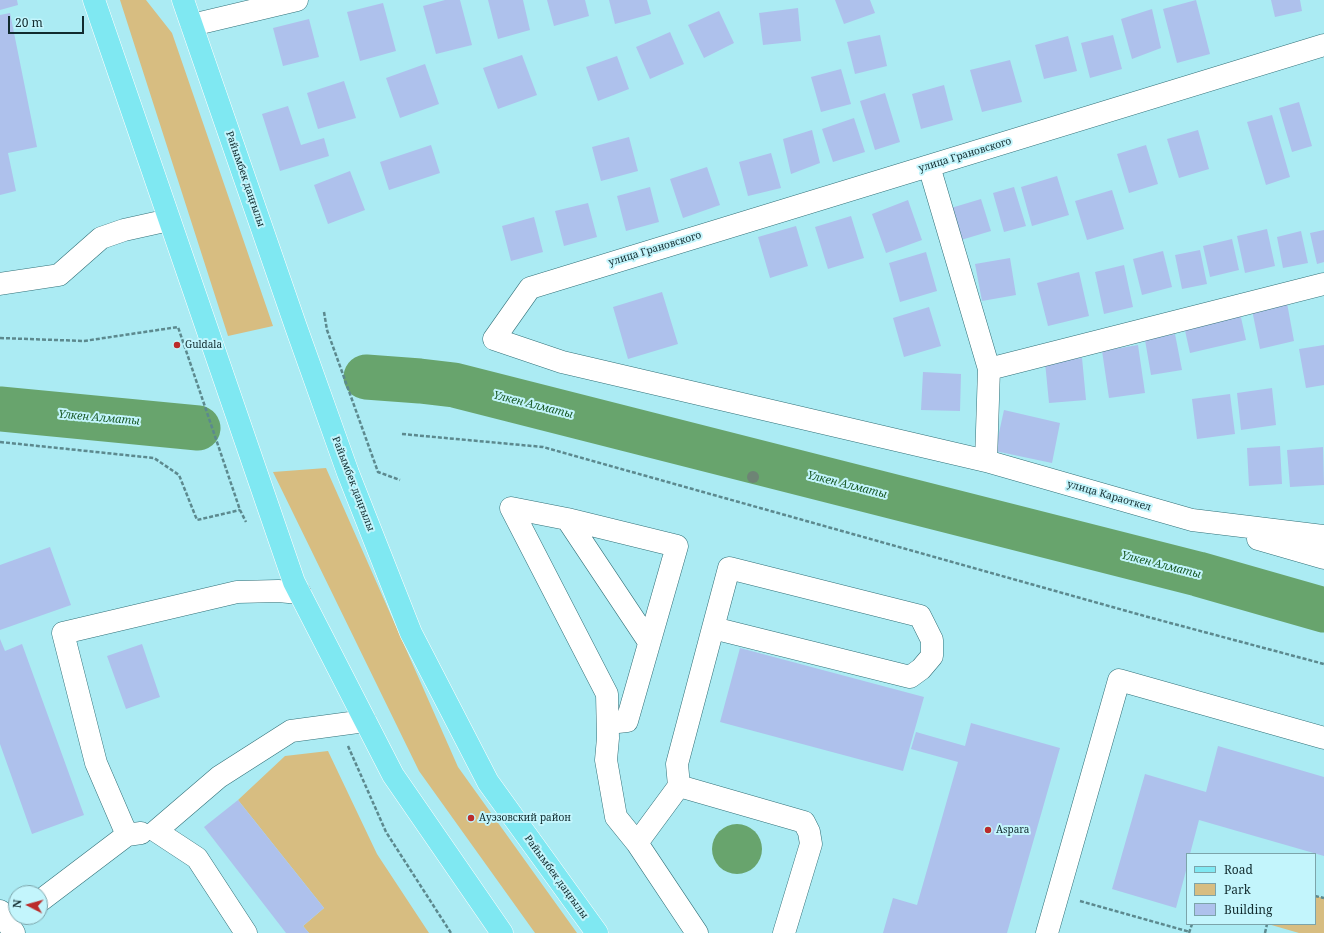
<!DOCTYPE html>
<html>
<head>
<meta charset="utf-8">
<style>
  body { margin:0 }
  #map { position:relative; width:1324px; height:933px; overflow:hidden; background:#abebf3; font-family:"Noto Serif",serif }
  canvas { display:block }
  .legend { position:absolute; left:1186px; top:853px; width:130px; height:72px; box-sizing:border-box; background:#c3f5fc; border:1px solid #7ca4aa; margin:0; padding:5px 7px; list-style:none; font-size:12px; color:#112b2e }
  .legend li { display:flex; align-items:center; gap:8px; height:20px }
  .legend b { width:20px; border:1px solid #7ca4aa }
  .north { position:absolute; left:8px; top:885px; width:40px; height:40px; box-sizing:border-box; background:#c3f5fc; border:1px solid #7ca4aa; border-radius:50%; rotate:276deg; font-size:11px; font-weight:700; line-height:16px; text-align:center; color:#112b2e }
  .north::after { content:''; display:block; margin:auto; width:14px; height:18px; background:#bb2c2b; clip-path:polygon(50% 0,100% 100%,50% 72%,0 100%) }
  .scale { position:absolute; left:8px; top:16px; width:76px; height:18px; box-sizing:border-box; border:2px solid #112b2e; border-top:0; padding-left:5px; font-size:12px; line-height:14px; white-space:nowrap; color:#112b2e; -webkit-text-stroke:3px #c3f5fc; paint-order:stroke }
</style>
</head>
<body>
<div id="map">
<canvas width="1324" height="933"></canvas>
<ul class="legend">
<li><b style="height:5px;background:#7fe8f2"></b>Road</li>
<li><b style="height:11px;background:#d7bd81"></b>Park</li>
<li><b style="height:11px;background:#aec1ec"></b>Building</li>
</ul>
<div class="north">N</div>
<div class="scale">20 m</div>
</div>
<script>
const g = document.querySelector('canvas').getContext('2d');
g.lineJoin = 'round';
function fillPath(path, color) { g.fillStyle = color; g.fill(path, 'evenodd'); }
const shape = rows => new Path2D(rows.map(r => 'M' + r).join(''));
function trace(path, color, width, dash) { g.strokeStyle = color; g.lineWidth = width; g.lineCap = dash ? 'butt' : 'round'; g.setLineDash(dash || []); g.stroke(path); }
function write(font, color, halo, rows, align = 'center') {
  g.font = font + ' "Noto Serif",serif'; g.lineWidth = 4; g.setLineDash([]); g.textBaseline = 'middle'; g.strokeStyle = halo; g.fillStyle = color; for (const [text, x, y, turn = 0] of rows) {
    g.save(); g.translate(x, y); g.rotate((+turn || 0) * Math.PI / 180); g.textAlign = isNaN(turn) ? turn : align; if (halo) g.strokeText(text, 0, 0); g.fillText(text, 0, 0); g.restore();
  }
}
const green = shape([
  [120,0,146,0,172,33,273,326,228,336],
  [326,468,458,767,577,933,535,933,419,771,273,472],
  [328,751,377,854,429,933,309,933,303,926,324,908,238,800,285,756],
  [1315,896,1324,898,1324,933,1299,933,1268,924,1315,924]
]);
const water = shape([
  '712 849a25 25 0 1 1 50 0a25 25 0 1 1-50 0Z'
]);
const river = shape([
  [366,377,420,381,454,385,1198,574,1324,610],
  [0,409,198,428]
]);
const building = shape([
  [0,0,17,0,18,5,0,10],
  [445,0,460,0,472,45,436,54,423,6],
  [488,0,523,0,530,30,498,39],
  [547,0,585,0,589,16,554,26],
  [609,0,647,0,651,14,615,24],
  [835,0,870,0,875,13,844,24],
  [1196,0,1210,54,1177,63,1163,9],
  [1271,0,1300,0,1302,11,1275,17],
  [383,3,396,51,360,61,347,12],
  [798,8,801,41,763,45,759,13],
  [1152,9,1161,48,1132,59,1121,19],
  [719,11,734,43,704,58,688,25],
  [10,13,37,147,8,153,16,191,0,195,0,15],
  [309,19,319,57,283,66,273,28],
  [670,32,684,64,650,79,636,47],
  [880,35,887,66,855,74,847,42],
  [1113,35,1122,69,1090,78,1081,43],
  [1068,36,1077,71,1044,79,1035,45],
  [522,55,537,95,498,109,483,68],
  [617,56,629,89,598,101,586,67],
  [1010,60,1022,102,982,112,970,70],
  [425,64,439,104,400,118,386,78],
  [841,69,851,104,821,112,811,77],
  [344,81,356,118,318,129,307,93],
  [944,85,953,120,921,129,912,94],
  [885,93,900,142,875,150,860,101],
  [1299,102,1312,146,1292,152,1279,108],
  [288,106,301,145,324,138,329,156,280,171,262,114],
  [1272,115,1290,177,1266,185,1247,122],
  [854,118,865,152,833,162,822,129],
  [812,130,820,163,791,174,783,139],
  [1198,130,1209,169,1179,178,1167,139],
  [629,137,638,171,601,181,592,147],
  [431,145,440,173,389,190,380,162],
  [1146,145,1158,184,1129,193,1117,154],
  [771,153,781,188,748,196,739,162],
  [707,167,720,205,683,218,670,179],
  [350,171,365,210,328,224,314,185],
  [1057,176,1069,215,1032,226,1021,187],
  [650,187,659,222,626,231,617,196],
  [1014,187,1026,226,1004,232,993,193],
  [1112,190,1124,229,1087,240,1075,201],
  [981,199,991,231,961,240,951,208],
  [908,200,922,240,886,253,872,214],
  [588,203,597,237,564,246,555,211],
  [851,216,864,258,828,269,815,227],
  [534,217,543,252,511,261,502,226],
  [796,226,808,266,770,278,758,237],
  [1267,229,1275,266,1245,273,1237,236],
  [1324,230,1324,262,1317,264,1310,233],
  [1301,231,1308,263,1283,268,1277,237],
  [1232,239,1239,270,1210,277,1203,246],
  [1200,250,1207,284,1182,289,1175,255],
  [1163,251,1172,287,1142,295,1133,259],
  [926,252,937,291,900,302,889,263],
  [1010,258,1016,295,982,301,975,264],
  [1124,265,1133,307,1104,314,1095,272],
  [1079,272,1089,316,1048,326,1037,283],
  [662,292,678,344,628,359,613,307],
  [1287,303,1294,341,1260,349,1252,310],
  [929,307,941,346,904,357,893,318],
  [1240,313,1246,340,1190,353,1184,326],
  [1175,334,1182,370,1151,375,1145,340],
  [1138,345,1145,393,1109,398,1102,351],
  [1324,345,1324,385,1306,388,1299,349],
  [1082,358,1086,400,1049,403,1045,362],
  [923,372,961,374,960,411,921,410],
  [1272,388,1276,425,1241,430,1237,393],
  [1230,394,1235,434,1197,439,1192,399],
  [1004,410,1060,423,1052,463,995,451],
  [1280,446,1282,484,1249,486,1247,448],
  [1323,447,1324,485,1290,487,1287,450],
  [50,547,71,605,0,630,0,565],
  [0,639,5,651,22,644,84,815,32,834,0,744],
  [142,644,160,697,126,709,107,656],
  [740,648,924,697,903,771,720,722],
  [971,723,1060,748,1007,933,883,933,893,898,917,905,958,762,911,749,916,732,965,746],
  [1218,746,1324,777,1324,856,1199,820,1190,854,1187,854,1187,867,1176,908,1112,889,1145,774,1206,792],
  [238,800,324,908,303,926,309,933,286,933,204,827]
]);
const path = shape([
  [324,312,327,330,378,472,400,480],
  [0,338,84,341,178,327,240,510,246,522],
  [402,434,543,447,1148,617,1324,664],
  [0,442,154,458,179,475,197,520,240,510],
  [348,746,386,832,451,933],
  [1315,896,1324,898],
  [1080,901,1190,932],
  [1189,933,1192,924],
  [1265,933,1267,924]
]);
const minor = shape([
  [192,25,297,0],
  [929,166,989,369,986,461,1192,520,1324,536],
  [0,284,59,275,101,238,124,230,169,220],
  [989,369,1324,284],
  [986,461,562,362,494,339,530,288,1324,45],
  [567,519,649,642],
  [1258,539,1324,558],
  [608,723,627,721,677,546,567,519,511,508,607,694,608,738,606,760,616,817,637,843,697,933],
  [679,786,804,822,809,832,811,844,784,933],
  [127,835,96,763,63,633,237,592,278,591,300,593],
  [637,843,679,786,677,764,713,628,729,568,920,616,932,640,932,656,921,669,910,677,713,628],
  [40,901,127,835,141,833],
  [0,911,14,933],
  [246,933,197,858,156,831,219,777,291,731,365,721],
  [1047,933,1119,680,1324,738]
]);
const major = shape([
  [94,0,294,582,393,775,502,933],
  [183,0,296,327,348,473,411,633,488,782,597,933]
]);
const trees = [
  [753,477]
];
const markers = [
  [177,345,4,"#bb2c2b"],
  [471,818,4,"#bb2c2b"],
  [988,830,4,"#bb2c2b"]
];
const streetNames = [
  ["улица Грановского",965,155,-17],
  ["Райымбек даңғылы",245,179,71],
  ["улица Грановского",655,249,-17],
  ["Райымбек даңғылы",353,484,69],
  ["улица Караоткел",1109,496,16],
  ["Райымбек даңғылы",556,877,54]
];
const poiNames = [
  ["Guldala",185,345],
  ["Ауэзовский район",479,818],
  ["Aspara",996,830]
];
const waterNames = [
  ["Үлкен Алматы",533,405,14],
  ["Үлкен Алматы",99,418,5],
  ["Үлкен Алматы",847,485,14],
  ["Үлкен Алматы",1161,565,14]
];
fillPath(green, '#d7bd81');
fillPath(water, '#68a46d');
trace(river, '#68a46d', 45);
fillPath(building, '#aec1ec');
trace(minor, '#317078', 23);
trace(major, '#fff', 23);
trace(path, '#5c898e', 2.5, [4, 2]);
trace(minor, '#fff', 22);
trace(major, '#7fe8f2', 22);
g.fillStyle = '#6e8475';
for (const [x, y] of trees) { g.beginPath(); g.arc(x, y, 6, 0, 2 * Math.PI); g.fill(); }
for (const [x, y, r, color] of markers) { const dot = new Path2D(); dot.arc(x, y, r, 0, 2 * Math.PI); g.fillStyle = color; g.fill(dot); trace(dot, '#c3f5fc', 1.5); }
write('10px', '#112b2e', '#c3f5fc', streetNames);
write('10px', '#112b2e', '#c3f5fc', poiNames, 'left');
write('italic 11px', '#185824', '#c3f5fc', waterNames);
</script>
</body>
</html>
